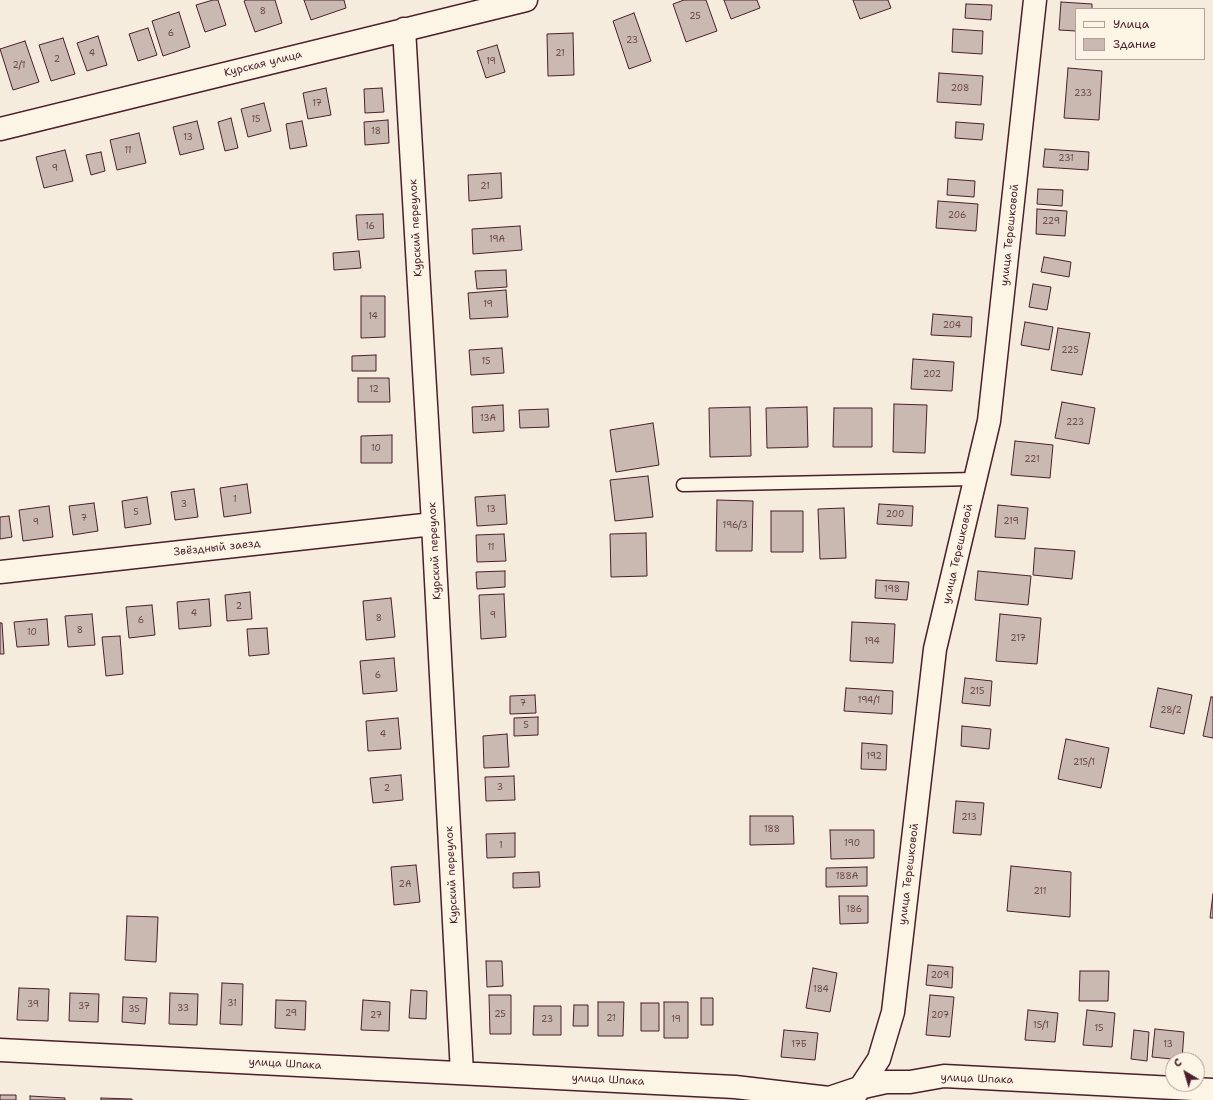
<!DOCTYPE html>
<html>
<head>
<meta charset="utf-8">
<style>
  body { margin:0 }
  #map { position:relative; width:1213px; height:1100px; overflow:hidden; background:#f5ecde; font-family:"Shantell Sans",sans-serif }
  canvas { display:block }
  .legend { position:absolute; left:1075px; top:8px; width:130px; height:52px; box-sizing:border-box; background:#fcf5e5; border:1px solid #b59f9b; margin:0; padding:5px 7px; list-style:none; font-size:12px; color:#4a1f2b }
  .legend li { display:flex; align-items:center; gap:8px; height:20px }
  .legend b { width:20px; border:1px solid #b59f9b }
  .north { position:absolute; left:1165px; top:1052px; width:40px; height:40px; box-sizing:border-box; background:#fcf5e5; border:1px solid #b59f9b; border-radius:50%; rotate:322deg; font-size:11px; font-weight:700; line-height:16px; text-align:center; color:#4a1f2b }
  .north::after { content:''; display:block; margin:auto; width:14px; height:18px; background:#4a1f2b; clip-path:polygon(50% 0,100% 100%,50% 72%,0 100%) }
</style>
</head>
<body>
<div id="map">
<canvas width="1213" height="1100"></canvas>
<ul class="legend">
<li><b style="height:5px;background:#fcf5e5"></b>Улица</li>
<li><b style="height:11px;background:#cab9b1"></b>Здание</li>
</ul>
<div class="north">С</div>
</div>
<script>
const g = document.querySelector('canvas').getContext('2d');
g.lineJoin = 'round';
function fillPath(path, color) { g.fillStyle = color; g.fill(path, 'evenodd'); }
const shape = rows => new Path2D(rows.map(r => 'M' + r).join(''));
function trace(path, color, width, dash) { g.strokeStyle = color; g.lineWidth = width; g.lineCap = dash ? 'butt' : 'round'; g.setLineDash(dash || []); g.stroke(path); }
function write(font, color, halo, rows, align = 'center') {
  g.font = font + ' "Shantell Sans",sans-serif'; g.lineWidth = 3; g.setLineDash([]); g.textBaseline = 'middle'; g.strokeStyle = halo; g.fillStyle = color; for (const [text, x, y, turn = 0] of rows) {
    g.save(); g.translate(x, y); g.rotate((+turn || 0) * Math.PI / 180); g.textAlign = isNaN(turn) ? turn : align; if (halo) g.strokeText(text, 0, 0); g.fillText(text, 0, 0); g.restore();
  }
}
const building = shape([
  [213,0,218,0,226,25,205,32,196,5,213,0],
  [246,0,275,0,282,23,255,32,244,1,246,0],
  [304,0,344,0,346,8,311,20,304,0],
  [684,0,706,0,717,31,686,42,673,4,684,0],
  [724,0,757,0,760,8,731,19,724,0],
  [853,0,888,0,891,8,860,19,853,0],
  [1061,2,1092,4,1092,9,1076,9,1076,31,1059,30,1061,2],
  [966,4,992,5,991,20,965,18,966,4],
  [179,12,190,47,163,56,152,21,179,12],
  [634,13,651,61,629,69,613,21,634,13],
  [148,28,157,55,138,61,129,34,148,28],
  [953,29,983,31,982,54,952,52,953,29],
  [573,33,574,75,548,76,547,34,573,33],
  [98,36,107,65,87,71,77,43,98,36],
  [63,38,75,74,51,81,39,45,63,38],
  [25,41,39,82,13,90,0,49,25,41],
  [497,45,505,72,486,78,477,51,497,45],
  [1068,68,1102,71,1099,120,1064,118,1068,68],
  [939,73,983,76,981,105,937,102,939,73],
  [326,88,331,115,308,119,303,93,326,88],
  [382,88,384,112,365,113,364,89,382,88],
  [264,103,271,131,248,137,241,109,264,103],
  [231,118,238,148,225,151,218,122,231,118],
  [388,120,389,143,365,145,364,122,388,120],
  [197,121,204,149,180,155,173,127,197,121],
  [302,121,307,146,290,149,286,124,302,121],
  [956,122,984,124,982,140,955,138,956,122],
  [139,133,146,163,117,170,110,140,139,133],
  [1045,149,1089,152,1088,170,1043,167,1045,149],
  [65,150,73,181,44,188,36,157,65,150],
  [101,152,105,171,91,175,86,155,101,152],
  [501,173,502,198,469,201,468,175,501,173],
  [948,179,975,181,974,197,947,195,948,179],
  [1038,189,1063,190,1062,206,1037,204,1038,189],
  [938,201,978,204,976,231,936,228,938,201],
  [1037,209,1067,211,1065,236,1036,234,1037,209],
  [383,214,384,238,358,240,356,215,383,214],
  [520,226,522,250,473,254,472,229,520,226],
  [359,251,361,268,334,270,333,253,359,251],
  [1044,257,1071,262,1069,277,1041,272,1044,257],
  [506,270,507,287,477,289,475,271,506,270],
  [1033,284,1051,287,1047,310,1029,307,1033,284],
  [506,290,508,317,470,319,468,293,506,290],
  [361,296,385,296,385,337,361,338,361,296],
  [933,314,972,317,971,337,931,335,933,314],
  [1025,322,1053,327,1049,350,1021,345,1025,322],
  [1058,328,1090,333,1082,375,1051,370,1058,328],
  [502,348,504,373,471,375,469,350,502,348],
  [376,355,376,371,352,371,352,356,376,355],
  [913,359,954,362,952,391,911,389,913,359],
  [358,378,389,378,390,402,358,402,358,378],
  [1062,402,1095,408,1089,444,1055,438,1062,402],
  [894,404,927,405,925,453,893,452,894,404],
  [503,405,504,431,473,433,472,407,503,405],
  [750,407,751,456,710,457,709,408,750,407],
  [807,407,808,447,767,448,766,408,807,407],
  [834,408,872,408,872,447,833,447,834,408],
  [548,409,549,427,520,428,519,410,548,409],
  [653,423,659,465,616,472,610,430,653,423],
  [392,435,392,463,361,463,361,436,392,435],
  [1015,441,1053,445,1050,478,1011,475,1015,441],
  [648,476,653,517,615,521,610,480,648,476],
  [247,484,251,513,224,517,220,488,247,484],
  [194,489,198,517,175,520,171,492,194,489],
  [505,495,507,524,477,526,475,497,505,495],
  [147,497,151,524,125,528,122,501,147,497],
  [717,500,753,501,752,551,716,551,717,500],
  [94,503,98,531,73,535,69,506,94,503],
  [879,504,913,506,912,526,877,524,879,504],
  [998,505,1028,508,1025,539,995,537,998,505],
  [49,506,53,537,23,541,19,510,49,506],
  [844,508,846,558,820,559,818,509,844,508],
  [771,511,803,511,803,552,771,552,771,511],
  [9,516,12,537,0,539,0,517,9,516],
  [646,533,647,576,611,577,610,534,646,533],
  [504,534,506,561,477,562,476,535,504,534],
  [1035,548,1075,551,1072,579,1033,575,1035,548],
  [505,571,505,587,477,589,476,572,505,571],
  [978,571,1031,576,1028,605,975,600,978,571],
  [876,580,909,582,907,600,875,598,876,580],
  [250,592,252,619,227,621,225,595,250,592],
  [504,594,506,637,481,639,479,595,504,594],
  [391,598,395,637,366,640,363,601,391,598],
  [209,599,211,626,179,629,177,602,209,599],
  [152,605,155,635,129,638,126,607,152,605],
  [92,614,95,645,68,647,65,616,92,614],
  [1000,614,1041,618,1037,664,996,661,1000,614],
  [47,619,49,645,17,647,14,622,47,619],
  [852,622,895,624,893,663,850,661,852,622],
  [0,623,2,623,4,654,0,654,0,623],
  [267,628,269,654,249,656,247,629,267,628],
  [120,636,123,674,106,676,102,637,120,636],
  [394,658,397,691,363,694,360,661,394,658],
  [965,678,992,681,990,706,962,703,965,678],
  [846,688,893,691,892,714,844,711,846,688],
  [1158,688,1192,695,1184,734,1150,727,1158,688],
  [535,695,536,713,510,714,510,696,535,695],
  [1211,697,1213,697,1213,738,1203,736,1211,697],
  [538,717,538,735,514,736,514,718,538,717],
  [398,718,401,749,368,751,366,721,398,718],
  [962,726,991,729,989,749,961,746,962,726],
  [507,734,509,767,484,768,483,736,507,734],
  [1066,739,1109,748,1101,788,1058,779,1066,739],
  [862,743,887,745,886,770,861,769,862,743],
  [401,775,403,800,373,803,370,778,401,775],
  [514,776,515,800,486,801,485,777,514,776],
  [956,801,984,803,981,835,953,833,956,801],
  [750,816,793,816,794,844,750,845,750,816],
  [830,830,874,830,874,858,831,859,830,830],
  [515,833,515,857,487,858,486,834,515,833],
  [416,865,420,902,394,905,391,867,416,865],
  [1011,866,1071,872,1070,917,1007,911,1011,866],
  [867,867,867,886,826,887,826,868,867,867],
  [539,872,540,887,513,888,513,873,539,872],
  [1213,894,1213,918,1210,918,1213,894],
  [839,896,868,896,868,923,840,924,839,896],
  [127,916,158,917,156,962,125,960,127,916],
  [486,961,502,961,503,986,487,987,486,961],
  [928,965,953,967,952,988,926,985,928,965],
  [813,968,837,973,830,1012,806,1008,813,968],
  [1080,971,1109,971,1108,1001,1079,1001,1080,971],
  [222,983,243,984,242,1025,220,1024,222,983],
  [19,988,49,989,48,1021,17,1020,19,988],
  [411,990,427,991,426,1019,409,1018,411,990],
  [70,993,99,994,98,1022,69,1021,70,993],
  [170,993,198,994,197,1025,169,1024,170,993],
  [489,995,511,995,511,1034,490,1034,489,995],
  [930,995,954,997,950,1037,926,1035,930,995],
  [123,997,147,998,145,1024,122,1022,123,997],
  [701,998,713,998,713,1025,701,1025,701,998],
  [276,1000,306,1001,305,1030,275,1028,276,1000],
  [363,1000,390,1002,389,1031,361,1030,363,1000],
  [598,1002,624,1002,623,1036,598,1036,598,1002],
  [664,1002,688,1002,688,1038,664,1038,664,1002],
  [641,1003,659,1003,659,1031,641,1031,641,1003],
  [574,1005,588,1005,588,1026,573,1026,574,1005],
  [534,1006,561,1006,561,1035,533,1035,534,1006],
  [1028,1010,1058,1013,1055,1042,1025,1040,1028,1010],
  [1087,1010,1115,1013,1112,1047,1083,1045,1087,1010],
  [1155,1029,1184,1032,1182,1060,1152,1057,1155,1029],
  [784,1030,818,1033,815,1060,781,1057,784,1030],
  [1134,1030,1149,1032,1147,1061,1131,1059,1134,1030],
  [0,1095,16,1095,16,1100,0,1100,0,1095],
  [30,1096,65,1098,65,1100,30,1100,30,1096],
  [101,1098,132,1099,132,1100,101,1100,101,1098]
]);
const lane = shape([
  [683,485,975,479]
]);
const street = shape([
  [404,29,433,524,462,1073],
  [0,129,526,0],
  [0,572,433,524],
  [0,1050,735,1087,829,1098,859,1088,886,1082,910,1082,944,1076,1213,1090],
  [856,1094,879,1059,893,1012,935,649,989,421,1035,0]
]);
const numberNames = [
  ["8",263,12],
  ["25",695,17],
  ["6",171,34],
  ["23",632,41],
  ["4",92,54],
  ["21",560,54],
  ["2",57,60],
  ["19",491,62],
  ["2/1",19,66],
  ["208",960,89],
  ["233",1083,94],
  ["17",317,104],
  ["15",256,120],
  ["18",376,132],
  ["13",188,138],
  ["11",128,151],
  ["231",1066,159],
  ["9",55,169],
  ["21",485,187],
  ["206",957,216],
  ["229",1051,222],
  ["16",370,227],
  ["19А",497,240],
  ["19",488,305],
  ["14",373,317],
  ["204",952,326],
  ["225",1070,351],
  ["15",486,362],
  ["202",932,375],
  ["12",374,390],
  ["13А",488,419],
  ["223",1075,423],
  ["10",376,449],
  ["221",1032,460],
  ["1",235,500],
  ["3",184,505],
  ["13",491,510],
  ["5",136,513],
  ["200",895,515],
  ["7",84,519],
  ["219",1011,522],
  ["9",36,523],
  ["196/3",735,526],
  ["11",491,548],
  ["198",892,590],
  ["2",239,607],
  ["4",194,614],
  ["9",493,616],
  ["8",379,619],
  ["6",141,621],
  ["8",80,631],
  ["10",32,633],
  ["217",1018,639],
  ["194",872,642],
  ["6",378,676],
  ["215",977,692],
  ["194/1",869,701],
  ["7",523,704],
  ["28/2",1171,711],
  ["5",526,726],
  ["4",383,735],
  ["192",874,757],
  ["215/1",1084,763],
  ["3",500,788],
  ["2",387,789],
  ["213",969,818],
  ["188",772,830],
  ["190",852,844],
  ["1",501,846],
  ["188А",847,877],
  ["2А",405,885],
  ["211",1040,892],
  ["186",854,910],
  ["209",940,976],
  ["184",821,990],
  ["31",232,1004],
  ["39",33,1005],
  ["37",84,1007],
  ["33",183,1009],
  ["35",134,1010],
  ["29",291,1014],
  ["25",500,1015],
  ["27",376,1016],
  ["207",940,1016],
  ["21",611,1019],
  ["23",547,1020],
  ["19",676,1020],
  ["15/1",1041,1026],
  ["15",1099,1029],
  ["17Б",799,1045],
  ["13",1168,1045]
];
const streetNames = [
  ["Курская улица",263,64,-14],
  ["Курский переулок",416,228,-93],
  ["улица Терешковой",1010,235,-84],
  ["Звёздный заезд",217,548,-6],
  ["Курский переулок",435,551,-93],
  ["улица Терешковой",958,554,-77],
  ["улица Терешковой",909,874,-83],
  ["Курский переулок",452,875,-93],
  ["улица Шпака",285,1064,3],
  ["улица Шпака",977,1079,2],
  ["улица Шпака",608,1080,3]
];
fillPath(building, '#cab9b1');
trace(building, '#4a1f2b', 1);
trace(lane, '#4a1f2b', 15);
trace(street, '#4a1f2b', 25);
trace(lane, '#fcf5e5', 12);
trace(street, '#fcf5e5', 22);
write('9px', '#6a464c', null, numberNames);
write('11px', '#4a1f2b', '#fcf5e5', streetNames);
</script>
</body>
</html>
